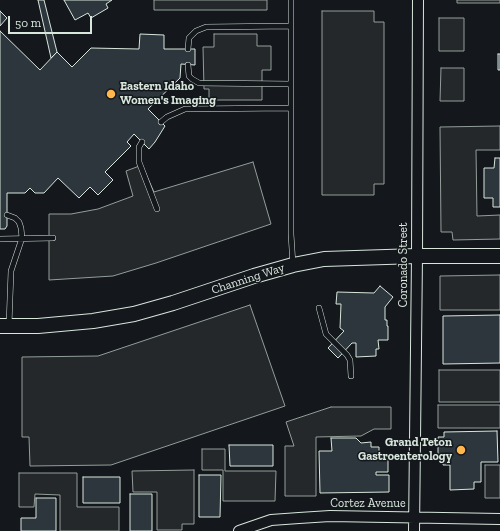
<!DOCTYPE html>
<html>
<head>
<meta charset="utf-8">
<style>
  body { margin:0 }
  #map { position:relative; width:500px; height:531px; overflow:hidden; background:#14181c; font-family:"Zilla Slab",serif }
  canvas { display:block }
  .scale { position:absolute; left:8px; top:16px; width:84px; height:18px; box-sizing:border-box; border:2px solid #d8e6dc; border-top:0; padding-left:5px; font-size:12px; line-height:14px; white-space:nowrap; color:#d8e6dc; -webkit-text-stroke:3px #14181c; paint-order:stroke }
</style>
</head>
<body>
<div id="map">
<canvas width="500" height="531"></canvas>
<div class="scale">50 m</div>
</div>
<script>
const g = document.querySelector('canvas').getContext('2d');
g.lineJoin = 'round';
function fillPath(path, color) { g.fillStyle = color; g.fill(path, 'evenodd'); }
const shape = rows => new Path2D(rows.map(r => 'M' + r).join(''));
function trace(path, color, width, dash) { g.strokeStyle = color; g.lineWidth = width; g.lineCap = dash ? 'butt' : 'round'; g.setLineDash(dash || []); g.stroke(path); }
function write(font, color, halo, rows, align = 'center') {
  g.font = font + ' "Zilla Slab",serif'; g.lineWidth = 3; g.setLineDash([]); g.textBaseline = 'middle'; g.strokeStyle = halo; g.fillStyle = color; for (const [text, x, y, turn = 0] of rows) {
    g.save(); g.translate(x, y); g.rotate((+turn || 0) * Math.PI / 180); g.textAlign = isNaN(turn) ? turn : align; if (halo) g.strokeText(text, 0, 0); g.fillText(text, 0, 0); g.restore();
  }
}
const parking = shape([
  [154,0,267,0,267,10,154,10,154,0],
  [457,0,500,0,500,3,457,3,457,0],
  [322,11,374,11,374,22,384,22,384,184,374,184,374,195,322,195,322,11],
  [439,18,464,18,464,51,439,51,439,18],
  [214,34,257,34,257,46,271,46,271,70,262,70,262,100,209,100,209,89,204,89,203,47,214,47,214,34],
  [441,68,464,68,464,101,440,101,441,68],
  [500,126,500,150,476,150,477,216,500,215,500,239,453,240,452,232,441,232,440,127,500,126],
  [253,162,271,224,156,263,113,276,49,280,49,214,71,214,98,209,133,196,126,171,142,165,154,192,253,162],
  [500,275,500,310,440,310,440,276,500,275],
  [250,305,285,406,111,465,30,466,29,437,22,437,22,357,98,356,250,305],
  [439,370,500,370,500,402,439,402,439,370],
  [438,405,500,405,500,428,438,428,438,405],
  [331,407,391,407,391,429,374,429,361,436,316,437,316,496,285,496,285,446,294,446,286,422,331,407],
  [202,449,225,449,225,471,276,471,275,501,223,501,223,470,202,470,202,449],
  [485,465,500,465,500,498,485,498,485,465],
  [194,470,194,524,182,524,182,530,157,530,157,492,133,492,132,471,194,470],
  [19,473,77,473,77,507,119,507,119,531,60,531,60,495,35,494,34,507,19,507,19,473]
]);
const building = shape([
  [38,0,44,0,57,52,51,58,38,0],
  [64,0,112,0,106,4,108,8,91,18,88,13,75,20,64,0],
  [0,11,7,18,0,26,0,11],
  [0,31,40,70,57,52,72,67,91,48,139,49,140,34,164,35,164,49,195,49,195,65,181,64,180,78,148,109,165,126,155,142,149,149,134,134,127,142,131,146,105,172,113,180,98,195,90,187,79,198,58,178,44,193,35,193,30,188,25,193,7,193,7,226,5,229,0,229,0,31],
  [498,54,500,54,500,70,498,70,498,54],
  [495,158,500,158,500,207,493,207,493,198,484,198,484,168,494,168,495,158],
  [380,286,393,297,385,307,385,320,387,320,387,326,388,326,388,340,378,340,379,349,376,349,376,356,356,357,356,343,352,343,338,358,328,348,344,331,340,328,341,304,336,304,337,292,374,293,380,286],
  [500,315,500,363,443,364,443,316,500,315],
  [497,431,498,462,481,462,481,482,474,482,474,489,450,490,450,465,443,465,443,459,438,459,438,437,444,437,444,432,497,431],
  [331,438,356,438,361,443,371,442,371,447,379,447,379,455,388,455,388,472,376,472,376,475,389,475,389,492,320,493,319,451,332,451,331,438],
  [229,445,273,445,273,466,230,466,229,445],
  [199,475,221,475,220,517,199,517,199,475],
  [83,477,120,477,120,503,83,503,83,477],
  [130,494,152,494,152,531,130,531,130,494],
  [36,498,56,498,56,531,21,531,21,518,36,518,36,498]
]);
const service = shape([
  [291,0,291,234,293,265],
  [188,49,189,38,196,31,206,27,291,26],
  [188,65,189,76,192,79,199,83,291,84],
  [161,122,167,117,185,109,291,108],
  [142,142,139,147,139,162,157,209],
  [7,215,15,218,19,222,21,228,22,238,11,271,9,325],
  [0,239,53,238],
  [319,308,326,334,347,355,350,360,351,376]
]);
const minor = shape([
  [239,531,271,520,299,518,330,516,500,519],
  [414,531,417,256,418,0]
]);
const secondary = shape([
  [0,326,38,326,93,321,134,314,173,303,254,276,293,265,324,259,417,256,500,256]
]);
const markers = [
  [111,94,5,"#ffb74d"],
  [461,450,5,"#ffb74d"]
];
const poiNames = [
  ["Eastern Idaho",120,87],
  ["Women's Imaging",120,101],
  ["Grand Teton",452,443,"right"],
  ["Gastroenterology",452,457,"right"]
];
const streetNames = [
  ["Coronado Street",404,265,-90],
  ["Channing Way",248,279,-18],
  ["Cortez Avenue",368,504]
];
fillPath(parking, '#24282b');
trace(parking, '#939e99', 1);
fillPath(building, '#2c363c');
trace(building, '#d8e6dc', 1);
trace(service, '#d8e6dc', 6);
trace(minor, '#d8e6dc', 12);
trace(secondary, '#d8e6dc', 16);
trace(service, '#14181c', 5);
trace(minor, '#14181c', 10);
trace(secondary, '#14181c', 14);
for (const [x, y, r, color] of markers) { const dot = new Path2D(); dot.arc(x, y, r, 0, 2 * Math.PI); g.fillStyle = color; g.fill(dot); trace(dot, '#14181c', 1.5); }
write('bold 12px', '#d8e6dc', '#14181c', poiNames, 'left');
write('12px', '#d8e6dc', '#14181c', streetNames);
</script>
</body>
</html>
